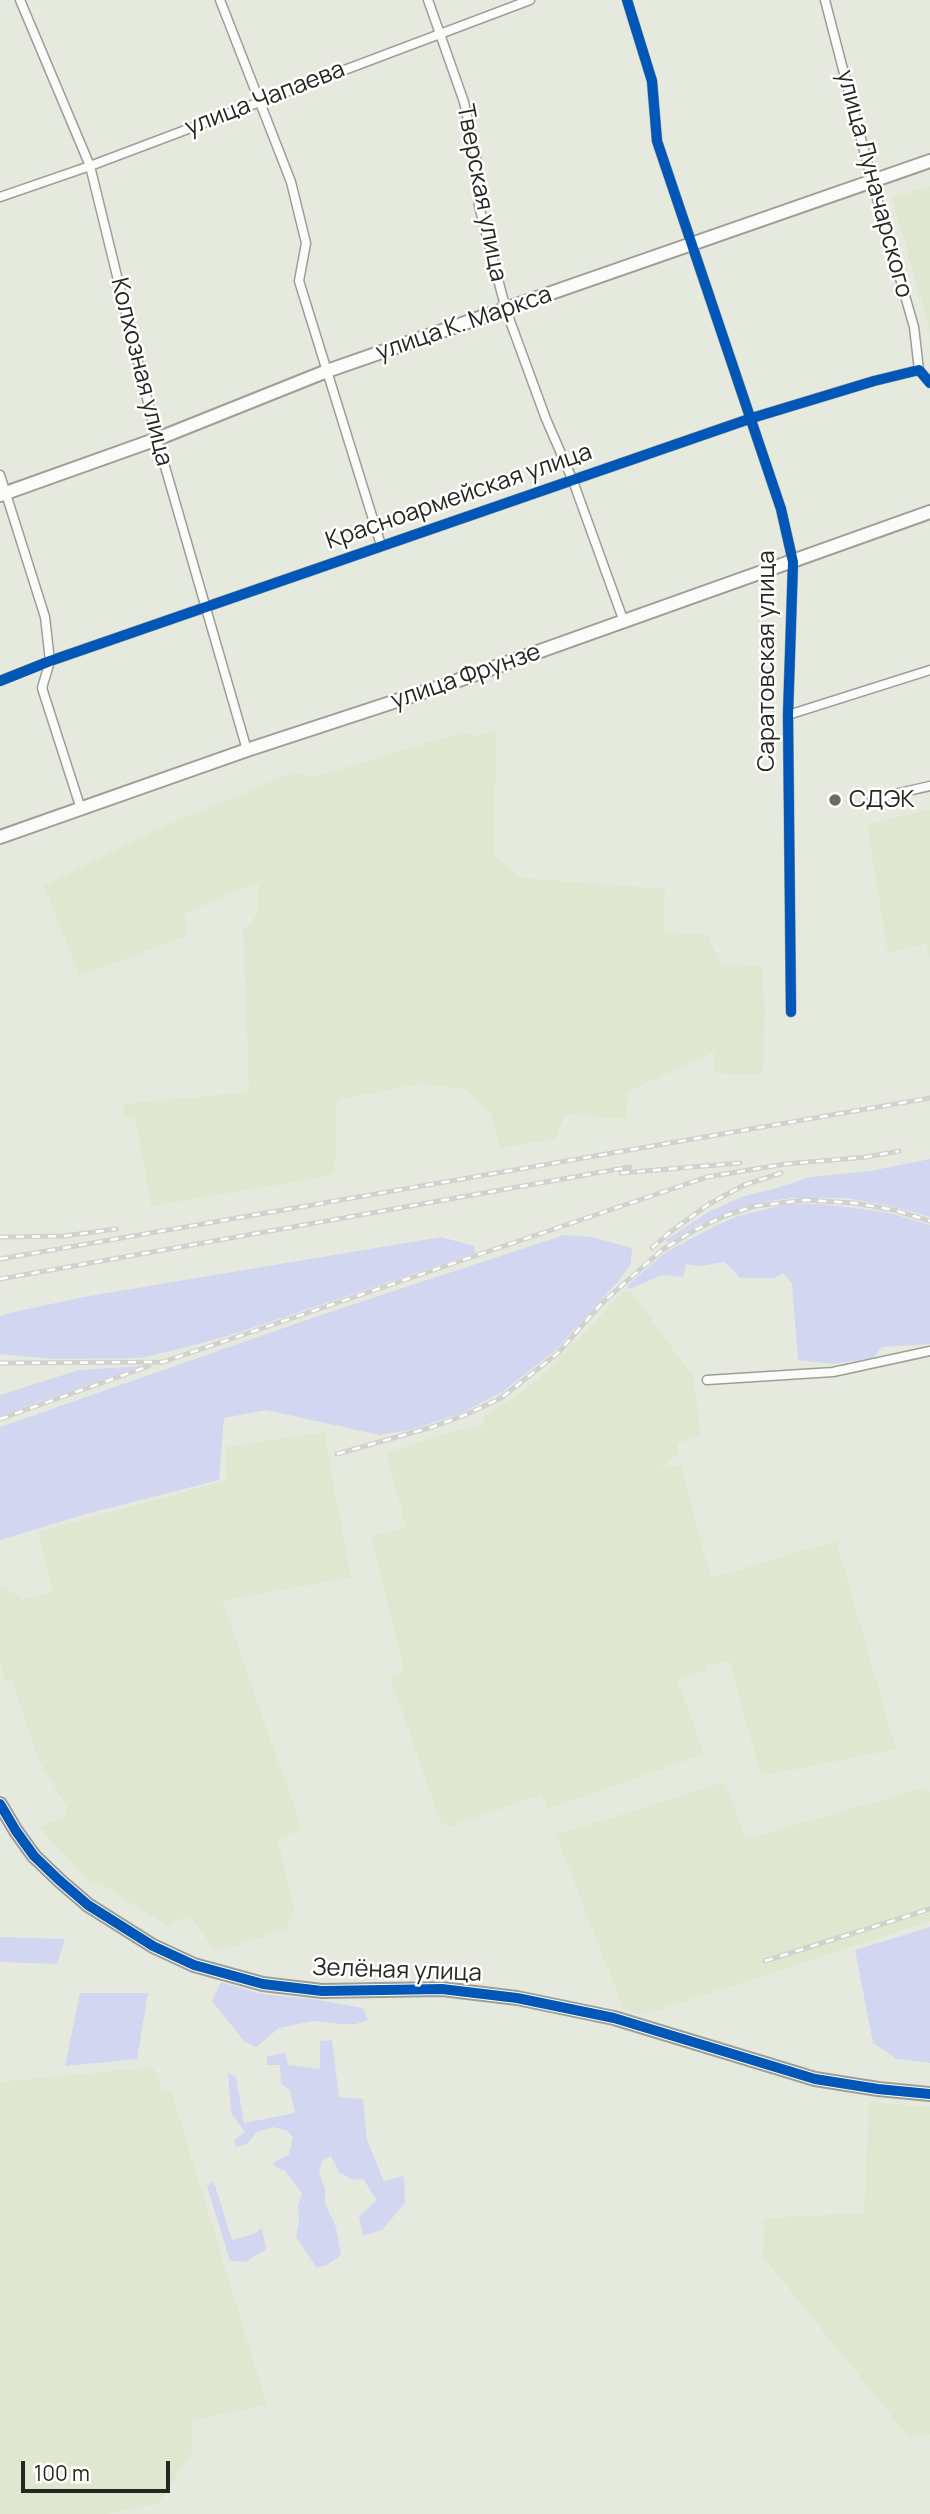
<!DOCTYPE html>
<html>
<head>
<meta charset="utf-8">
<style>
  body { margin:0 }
  #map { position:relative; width:930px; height:2514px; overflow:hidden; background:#e6eade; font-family:Manrope,sans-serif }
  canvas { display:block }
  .scale { position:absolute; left:21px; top:2461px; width:149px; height:32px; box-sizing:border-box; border:4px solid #25281f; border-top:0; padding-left:9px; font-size:21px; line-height:24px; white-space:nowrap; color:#25281f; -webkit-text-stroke:5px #fff; paint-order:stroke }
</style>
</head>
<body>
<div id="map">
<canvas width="930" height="2514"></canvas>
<div class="scale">100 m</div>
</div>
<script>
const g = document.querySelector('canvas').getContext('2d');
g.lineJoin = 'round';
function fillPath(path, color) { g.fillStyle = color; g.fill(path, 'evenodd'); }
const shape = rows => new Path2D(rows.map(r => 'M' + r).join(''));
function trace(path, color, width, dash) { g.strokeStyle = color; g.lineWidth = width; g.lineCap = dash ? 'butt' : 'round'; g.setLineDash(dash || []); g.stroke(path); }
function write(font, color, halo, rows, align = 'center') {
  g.font = font + ' Manrope,sans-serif'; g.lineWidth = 5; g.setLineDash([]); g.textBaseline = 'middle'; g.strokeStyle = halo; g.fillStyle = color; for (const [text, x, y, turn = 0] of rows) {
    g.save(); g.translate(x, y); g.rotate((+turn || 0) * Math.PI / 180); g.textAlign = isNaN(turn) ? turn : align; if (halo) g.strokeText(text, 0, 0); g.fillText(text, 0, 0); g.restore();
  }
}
const built = shape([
  [930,186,930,332,892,198],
  [497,730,493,855,523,878,665,889,664,932,707,935,721,964,763,966,763,994,765,1008,763,1074,714,1073,714,1052,629,1091,626,1119,566,1114,554,1139,499,1148,491,1113,465,1089,419,1084,337,1100,335,1170,329,1176,151,1206,135,1116,125,1117,123,1104,249,1092,243,928,250,925,257,912,259,882,185,913,186,936,80,976,44,886,167,825,294,772,314,777,463,732,476,736],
  [930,809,930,961,926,943,888,953,867,825],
  [631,1291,693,1377,701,1433,677,1444,679,1454,659,1469,681,1465,711,1578,836,1541,896,1749,761,1776,729,1660,706,1666,707,1671,677,1679,704,1754,548,1809,541,1795,448,1827,440,1821,390,1677,404,1671,371,1536,406,1528,387,1454,439,1435,484,1425,483,1416,521,1393,550,1368,623,1292],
  [324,1432,351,1577,222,1601,302,1829,278,1839,294,1909,286,1929,216,1952,189,1915,167,1926,101,1884,91,1883,39,1827,65,1817,68,1809,39,1761,12,1680,5,1681,0,1665,0,1587,5,1587,23,1600,53,1592,38,1532,227,1480,226,1447],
  [725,1782,746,1839,927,1787,930,1793,930,1921,655,2011,638,2014,623,2008,556,1835],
  [153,2067,163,2091,171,2090,267,2405,191,2420,193,2450,159,2503,106,2514,0,2514,0,2082],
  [869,2102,930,2107,930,2435,908,2436,763,2257,764,2218,864,2213]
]);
const green = shape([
  [930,1159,930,1217,891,1206,846,1198,791,1198,763,1202,733,1211,695,1226,668,1243,666,1240,708,1212,744,1196,774,1189,810,1177,870,1171],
  [788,1204,821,1204,863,1209,893,1214,930,1225,930,1344,882,1347,873,1358,833,1364,798,1360,792,1284,783,1273,775,1278,740,1278,725,1262,699,1266,686,1264,683,1277,662,1275,630,1289,627,1286,666,1252,715,1226,738,1216],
  [564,1235,591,1237,632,1248,631,1263,621,1278,556,1350,502,1392,462,1413,410,1430,380,1435,266,1410,224,1418,219,1480,86,1514,0,1540,0,1427,318,1316],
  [441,1237,474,1246,475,1253,228,1336,187,1347,140,1358,53,1359,0,1354,0,1317,9,1313,84,1297],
  [143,1366,47,1399,0,1416,0,1395,79,1370],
  [930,1927,930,2063,897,2059,873,2043,855,1950],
  [0,1937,65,1939,57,1964,0,1962],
  [221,1982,261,1994,312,1999,363,2008,368,2020,356,2024,340,2024,313,2021,279,2028,256,2047,244,2041,212,2001],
  [80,1993,148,1993,137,2059,65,2066],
  [332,2040,339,2097,363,2099,367,2140,384,2181,404,2176,405,2203,382,2230,363,2236,359,2216,377,2200,363,2179,353,2180,340,2173,331,2156,322,2161,319,2173,325,2189,325,2204,336,2227,341,2255,327,2265,317,2268,296,2237,299,2221,298,2205,302,2194,285,2171,277,2168,272,2163,289,2154,293,2137,286,2130,272,2127,257,2132,247,2144,236,2147,234,2140,245,2132,231,2113,228,2073,236,2077,244,2123,295,2113,290,2091,281,2083,280,2065,267,2065,267,2056,285,2053,288,2065,320,2069,320,2041],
  [214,2182,232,2240,254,2234,262,2228,266,2249,245,2262,230,2261,207,2186]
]);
const street = shape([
  [20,0,90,166,157,439,247,750],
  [220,0,291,182,306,243,299,281,381,545],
  [428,0,464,102,476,157,479,206,506,310,546,419,573,481,624,622],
  [627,0,652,81,657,141,781,509,793,562,788,715,791,1012],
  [825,0,872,181,914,327,919,370],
  [0,197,90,166,530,0],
  [0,475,45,617,50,661,42,688,81,809],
  [0,681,50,661,752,418,874,381,919,370,930,383],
  [788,715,930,670],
  [872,799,930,786],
  [707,1380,833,1372,930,1351]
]);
const secondary = shape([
  [0,495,157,439,327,371,930,161],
  [0,837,247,750,445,685,930,512],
  [0,1804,16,1831,34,1856,59,1880,88,1905,153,1946,194,1965,263,1984,322,1991,442,1989,517,1998,614,2018,815,2079,878,2089,930,2094]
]);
const rail = shape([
  [621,1173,740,1163],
  [0,1237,64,1236,116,1229],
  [652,1248,669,1233,709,1204,744,1185,781,1173],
  [0,1259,930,1098],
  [0,1279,630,1167],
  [0,1363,163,1362,707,1177,785,1164,867,1157,899,1151],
  [0,1419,149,1366],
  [337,1454,432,1427,465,1415,501,1398,558,1353,601,1304,662,1250,693,1231,724,1216,755,1206,805,1200,855,1203,894,1210,930,1221],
  [765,1961,930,1909]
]);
const cycleway = shape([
  [627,0,652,81,657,141,781,509,793,562,788,715,791,1012],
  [0,681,50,661,752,418,874,381,919,370,930,383],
  [0,1804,16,1831,34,1856,59,1880,88,1905,153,1946,194,1965,263,1984,322,1991,442,1989,517,1998,614,2018,815,2079,878,2089,930,2094]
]);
const markers = [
  [835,800,7,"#696c62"]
];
const streetNames = [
  ["улица Чапаева",265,99,-21],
  ["улица Луначарского",874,184,75],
  ["Тверская улица",481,193,79],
  ["улица К. Маркса",464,324,-19],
  ["Колхозная улица",141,372,76],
  ["Красноармейская улица",459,497,-19],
  ["Саратовская улица",767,661,-90],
  ["улица Фрунзе",466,677,-19],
  ["Зелёная улица",397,1971,2]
];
const poiNames = [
  ["СДЭК",849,800]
];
fillPath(built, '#dfe7d0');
fillPath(green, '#d2d6f0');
trace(street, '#9c9f96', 11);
trace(secondary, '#9c9f96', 16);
trace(street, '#fbfcfa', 8);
trace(secondary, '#fbfcfa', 12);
trace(rail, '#d1d2ce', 5);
trace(rail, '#fff', 2.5, [8]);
trace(cycleway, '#0057b8', 10);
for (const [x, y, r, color] of markers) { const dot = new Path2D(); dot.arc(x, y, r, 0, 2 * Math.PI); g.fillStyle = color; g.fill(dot); trace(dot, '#fff', 2.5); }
write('24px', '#25281f', '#fff', streetNames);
write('24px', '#25281f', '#fff', poiNames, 'left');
</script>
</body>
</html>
